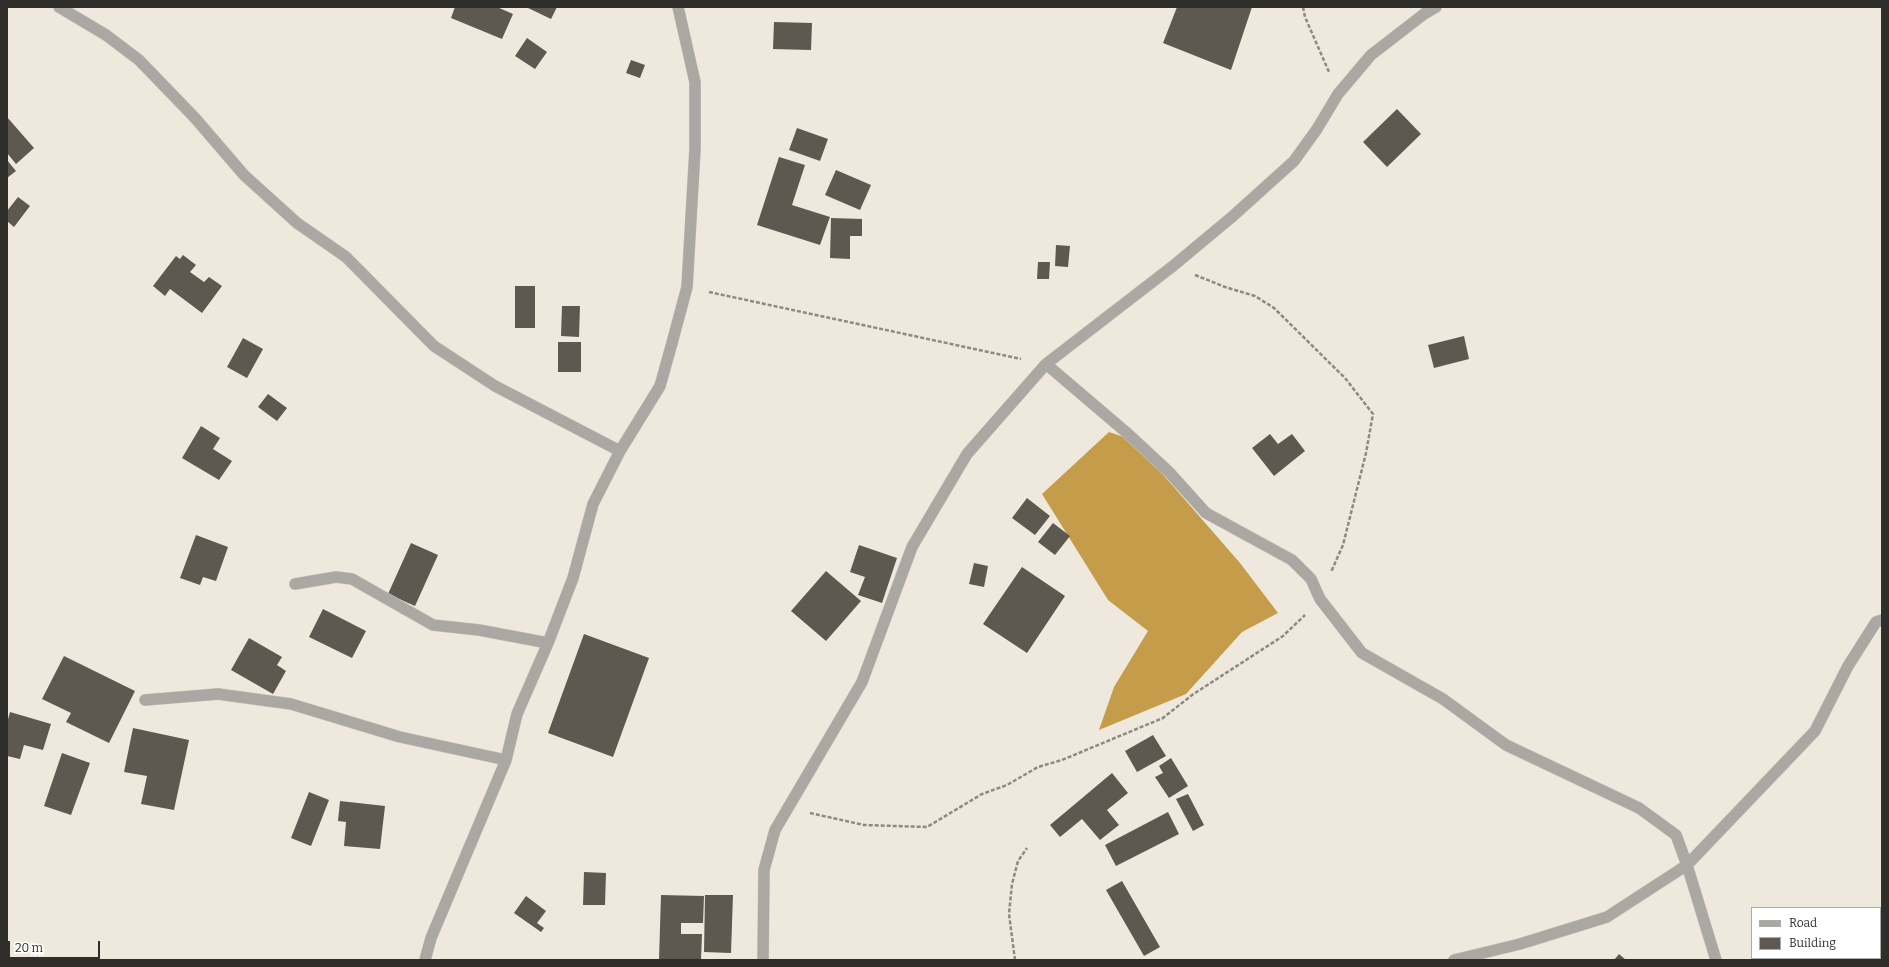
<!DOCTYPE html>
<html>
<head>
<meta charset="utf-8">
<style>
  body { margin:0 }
  #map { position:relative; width:1889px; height:967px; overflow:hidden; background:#eee8dd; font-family:Bitter,serif }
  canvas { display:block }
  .frame { position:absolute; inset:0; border:8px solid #302e2a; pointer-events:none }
  .legend { position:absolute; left:1751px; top:907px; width:130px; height:52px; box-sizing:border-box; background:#fff; border:1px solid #acabaa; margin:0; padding:5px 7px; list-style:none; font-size:12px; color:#302e2a }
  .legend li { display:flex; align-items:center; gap:8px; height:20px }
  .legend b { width:20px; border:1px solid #acabaa }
  .scale { position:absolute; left:8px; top:941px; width:92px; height:18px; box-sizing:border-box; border:2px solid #302e2a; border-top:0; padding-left:5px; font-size:12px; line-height:14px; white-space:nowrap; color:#302e2a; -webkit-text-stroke:3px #fff; paint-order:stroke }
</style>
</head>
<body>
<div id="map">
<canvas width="1889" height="967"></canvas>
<div class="frame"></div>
<ul class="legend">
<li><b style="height:5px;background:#aba8a4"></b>Road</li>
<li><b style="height:11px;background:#5e5950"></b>Building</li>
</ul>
<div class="scale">20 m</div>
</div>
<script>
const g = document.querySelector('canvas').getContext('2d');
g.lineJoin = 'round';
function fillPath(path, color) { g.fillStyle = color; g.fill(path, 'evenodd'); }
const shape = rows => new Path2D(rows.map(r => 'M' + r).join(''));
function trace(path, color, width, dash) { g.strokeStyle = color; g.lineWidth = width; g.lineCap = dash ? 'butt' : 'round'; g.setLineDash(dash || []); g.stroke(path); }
const forest = shape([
  [1109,432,1133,440,1240,563,1278,613,1242,632,1186,694,1099,730,1114,687,1148,631,1108,600,1042,494]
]);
const building = shape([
  [455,7,497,7,513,14,502,39,451,18],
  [526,7,557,7,551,19],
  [1177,7,1252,7,1231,70,1163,43],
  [774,22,812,23,811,50,773,49],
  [527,38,547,52,535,69,515,56],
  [631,60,645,65,640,78,626,73],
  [1397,109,1421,134,1387,167,1363,142],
  [7,117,34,148,16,164,7,153],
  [797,128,828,139,820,161,789,150],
  [779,157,805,165,792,205,830,217,820,245,757,225],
  [7,160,16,171,7,178],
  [836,170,871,185,860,210,825,195],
  [18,197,30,206,14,227,7,221,7,211],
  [831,218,862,219,862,236,850,236,850,259,830,258],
  [1056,245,1070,246,1068,267,1055,266],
  [183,255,196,265,190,272,204,282,209,277,222,286,202,313,170,289,165,296,153,286,176,256,180,259],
  [1038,262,1050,262,1049,279,1037,279],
  [515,286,535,286,535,328,515,328],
  [562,306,580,306,579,337,561,336],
  [1464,336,1469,359,1434,368,1428,345],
  [243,338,263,349,247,378,227,367],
  [558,342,581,342,581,372,558,372],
  [268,394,287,408,277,421,258,407],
  [201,426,220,438,213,449,232,461,219,480,182,458],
  [1270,434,1278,444,1292,434,1305,451,1274,476,1252,448],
  [1027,498,1050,516,1035,535,1012,518],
  [1053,523,1070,536,1055,555,1038,542],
  [196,535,228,547,216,581,203,577,200,585,180,578],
  [411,543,438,555,415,606,388,594],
  [859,545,897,558,882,603,858,595,865,577,850,572],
  [974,563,988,566,984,587,969,584],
  [1022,567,1065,596,1027,653,983,624],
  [826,571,861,601,826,641,791,611],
  [323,609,366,631,352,658,309,637],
  [584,634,649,658,613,757,548,733],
  [249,638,282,657,277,665,286,671,273,694,231,670],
  [64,656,135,691,109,743,66,722,71,713,42,699],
  [10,712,51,724,43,750,24,745,20,759,7,756,7,723],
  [133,728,189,740,174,810,141,804,147,776,124,772],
  [1153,735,1166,756,1137,772,1125,751],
  [62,753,90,763,71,815,44,806],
  [1171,758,1188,786,1169,798,1155,777,1163,773,1159,766],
  [1112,773,1128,793,1107,810,1119,825,1100,840,1082,819,1060,837,1050,825],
  [309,792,329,800,311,846,291,838],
  [1188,794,1204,825,1193,831,1176,799],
  [340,801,385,806,380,849,344,846,346,822,338,821],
  [1168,812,1179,834,1116,866,1105,845],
  [584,872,606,873,605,905,583,905],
  [1122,881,1160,947,1144,956,1106,890],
  [661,895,704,896,703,923,681,923,681,934,702,934,701,960,659,960],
  [705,895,733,895,731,953,704,952],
  [526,896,546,911,537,923,544,928,541,932,514,913],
  [1619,954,1626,960,1614,960]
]);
const path = shape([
  [1303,7,1305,17,1329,72],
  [1195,275,1225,287,1255,296,1274,308,1345,378,1373,414,1366,453,1343,545,1331,572],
  [709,292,1021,359],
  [810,813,864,825,927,827,982,794,1007,785,1038,767,1062,760,1163,718,1192,695,1283,636,1305,615],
  [1015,960,1009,914,1012,884,1018,861,1027,848]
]);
const minor = shape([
  [59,7,106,35,139,60,195,118,244,175,297,223,346,257,434,346,495,386,620,451],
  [1046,364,1127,433,1169,472,1206,513,1292,560,1311,579,1320,599,1362,653,1443,699,1506,745,1639,808,1676,835,1687,865,1607,917,1520,944,1454,960],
  [295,584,336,577,352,579,433,625,479,630,548,643],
  [145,700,218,694,291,704,400,737,506,760],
  [425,960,431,938,506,760,517,714,548,643,573,578,593,504,620,451,660,386,672,343,687,287,695,149,695,82,678,7],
  [763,960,764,870,775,830,862,682,912,547,967,454,1046,364,1173,266,1233,216,1294,161,1317,129,1338,94,1371,55,1424,14,1436,7],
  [1716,960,1687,865,1815,731,1848,666,1876,622,1882,620]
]);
fillPath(forest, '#c59c49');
fillPath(building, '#5e5950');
trace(minor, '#c8c3b9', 12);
trace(path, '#8e8a82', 2.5, [4, 2]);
trace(minor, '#aba8a4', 11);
</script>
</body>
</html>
